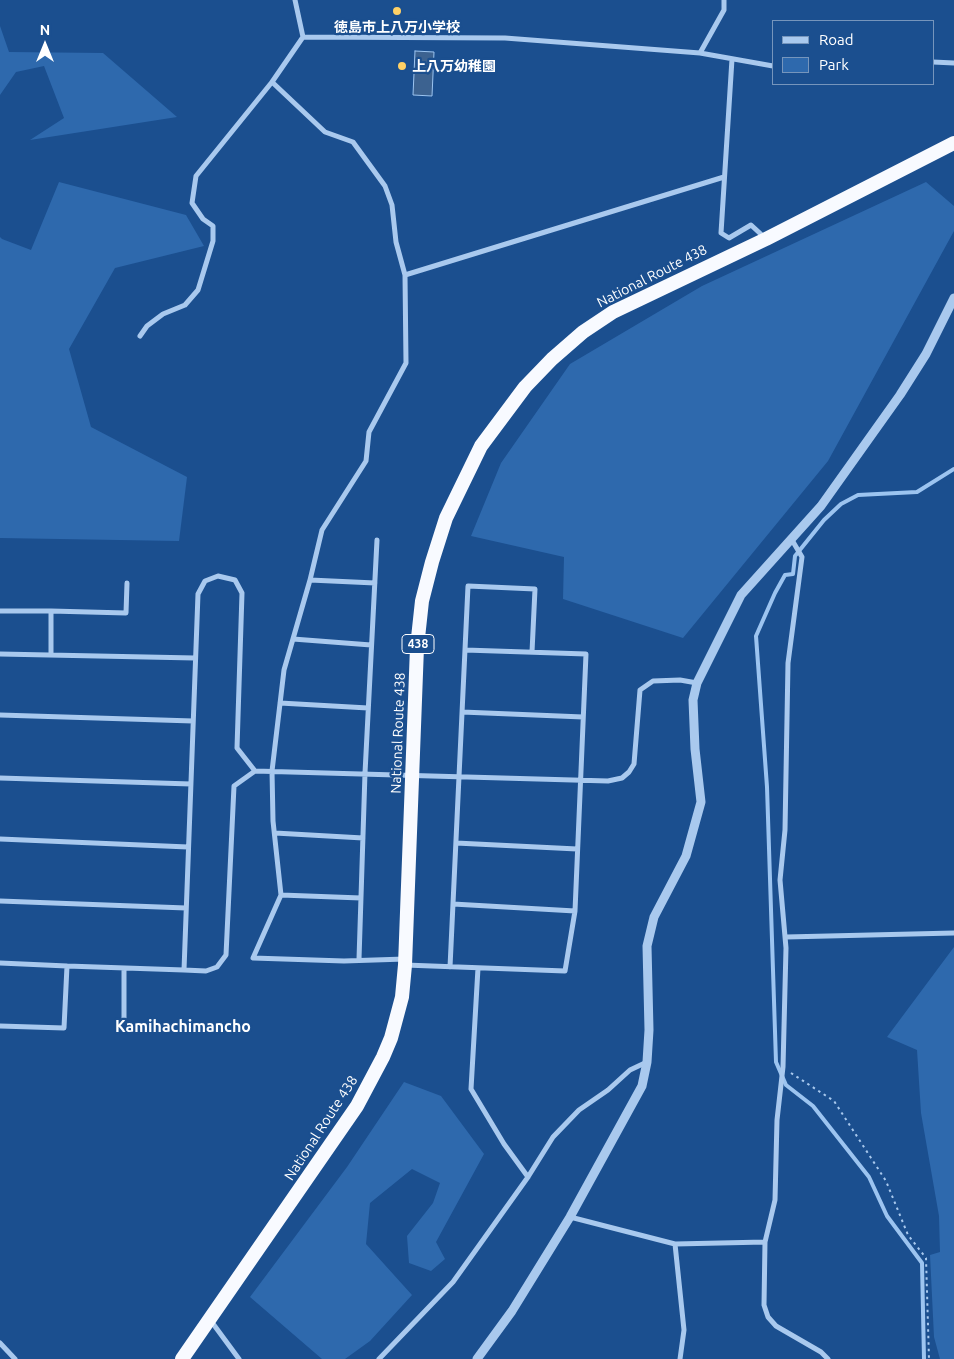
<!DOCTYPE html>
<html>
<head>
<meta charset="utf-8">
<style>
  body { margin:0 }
  #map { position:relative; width:954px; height:1359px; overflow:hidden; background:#1b4f8f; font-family:Ubuntu,sans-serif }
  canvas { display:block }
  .legend { position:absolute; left:772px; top:20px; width:162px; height:65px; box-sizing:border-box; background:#1b4f8f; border:1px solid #7695bc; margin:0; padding:6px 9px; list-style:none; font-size:15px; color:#fff }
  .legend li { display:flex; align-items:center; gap:10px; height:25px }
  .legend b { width:25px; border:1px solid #7695bc }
  .north { position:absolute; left:20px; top:20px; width:50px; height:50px; -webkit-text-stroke:4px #1b4f8f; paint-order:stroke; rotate:0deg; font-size:14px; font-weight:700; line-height:20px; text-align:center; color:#fff }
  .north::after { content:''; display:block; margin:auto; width:18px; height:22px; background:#fff; clip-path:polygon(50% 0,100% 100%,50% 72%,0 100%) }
</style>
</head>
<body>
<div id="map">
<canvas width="954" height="1359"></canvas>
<ul class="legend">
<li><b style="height:6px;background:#a9c9ee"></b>Road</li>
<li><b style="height:14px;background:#2e69ad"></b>Park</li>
</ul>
<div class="north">N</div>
</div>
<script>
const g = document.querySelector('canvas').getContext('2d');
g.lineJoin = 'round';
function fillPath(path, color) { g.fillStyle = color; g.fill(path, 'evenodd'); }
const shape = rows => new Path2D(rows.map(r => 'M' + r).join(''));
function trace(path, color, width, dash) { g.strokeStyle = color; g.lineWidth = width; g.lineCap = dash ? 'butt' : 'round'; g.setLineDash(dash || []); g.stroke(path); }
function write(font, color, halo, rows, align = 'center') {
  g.font = font + ' Ubuntu,"Noto Sans JP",sans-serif'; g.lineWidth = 4.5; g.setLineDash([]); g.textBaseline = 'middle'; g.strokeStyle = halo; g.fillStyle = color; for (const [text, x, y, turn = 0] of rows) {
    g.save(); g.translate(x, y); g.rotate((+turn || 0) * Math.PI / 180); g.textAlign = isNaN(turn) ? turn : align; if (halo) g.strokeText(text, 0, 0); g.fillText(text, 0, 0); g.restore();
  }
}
const green = shape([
  [0,26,9,52,103,53,177,117,30,140,64,118,44,66,16,72,0,95],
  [59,182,186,215,204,246,115,268,69,349,91,427,187,477,179,541,0,538,0,237,2,239,31,250],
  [926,182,954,206,954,231,828,461,683,638,563,599,564,557,471,536,501,463,570,364,702,286],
  [954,947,954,1359,940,1359,934,1337,930,1255,940,1252,939,1216,921,1113,917,1050,887,1037],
  [404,1082,441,1096,484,1154,436,1242,445,1259,431,1271,409,1263,407,1236,433,1203,440,1183,412,1169,370,1203,366,1244,412,1295,370,1341,345,1359,322,1359,250,1297,347,1167]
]);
const water = shape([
  [415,51,434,52,432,96,413,95,415,51]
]);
const stream = shape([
  [924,1359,922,1263,887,1216,869,1177,813,1106,786,1085,776,1062,767,787,756,636,775,593,785,575,793,574,795,556,824,520,841,504,858,495,917,492,954,469]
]);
const path = shape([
  [791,1073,834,1101,886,1181,908,1235,926,1258,929,1359]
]);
const minor = shape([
  [295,0,303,37,505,38,700,53,773,66],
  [303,37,272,82,325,132,353,142,385,186,392,205,396,242,405,275],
  [700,53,724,10,724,0],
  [732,59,721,233,729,238,751,225,764,237],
  [933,62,954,63],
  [140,336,147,326,163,314,185,305,198,290,213,241,213,226,203,219,192,203,196,176,272,82],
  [792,540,802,557,788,663,785,830,780,880,786,948,783,1067,777,1120,775,1200,765,1242,764,1305,768,1317,776,1326,821,1352,828,1359],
  [310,580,322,530,366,461,369,432,406,363,405,275,724,177],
  [375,583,310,580,284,670,272,771,273,821,281,895,253,958,344,961,405,959],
  [0,611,51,611,51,655],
  [51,611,126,613,127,583],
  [293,639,371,645],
  [0,654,195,658],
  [280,703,368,708],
  [462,712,583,717],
  [0,715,193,721],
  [255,771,234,786,226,955,217,967,206,971,184,970,198,594,205,581,218,576,235,580,242,593,237,748,255,771,608,781,622,778,629,772,634,764,640,690,653,681,680,680,697,683],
  [0,778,191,784],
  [275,833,363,838],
  [0,839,188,847],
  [456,843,577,849],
  [281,895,361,898],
  [0,901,186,908],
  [453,904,575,911],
  [786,937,954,933],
  [359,959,365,773,377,540],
  [0,963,67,966],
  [405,965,565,971,575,911,586,654,465,650],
  [450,967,468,586,535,589,532,652],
  [478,968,471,1089,504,1144,528,1177],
  [124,1019,124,968],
  [0,1026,64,1028,67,966,184,970],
  [570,1217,675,1244,765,1242],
  [675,1244,684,1330,680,1359],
  [211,1321,239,1359],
  [0,1343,15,1359],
  [379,1359,453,1282,528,1177,553,1137,579,1110,608,1090,630,1070,647,1062]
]);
const tertiary = shape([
  [477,1359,512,1311,570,1217,642,1086,647,1062,649,1030,647,946,654,917,686,856,701,802,695,749,693,700,697,683,741,595,821,506,900,395,926,354,954,298]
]);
const trunk = shape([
  [182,1359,357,1106,383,1057,391,1038,402,997,405,965,417,647,422,601,432,562,446,518,481,446,525,387,552,359,583,332,613,312,766,239,954,143]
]);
const markers = [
  [397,11,5,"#ffd166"],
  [402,66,5,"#ffd166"]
];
const shields = [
  [418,644,32]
];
const shieldNames = [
  ["438",418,644]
];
const poiNames = [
  ["徳島市上八万小学校",397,27],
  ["上八万幼稚園",412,66,"left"]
];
const streetNames = [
  ["National Route 438",652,276,-27],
  ["National Route 438",398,733,-88],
  ["National Route 438",321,1128,-57]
];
const quarterNames = [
  ["Kamihachimancho",183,1027]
];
fillPath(green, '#2e69ad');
fillPath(water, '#3c6290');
trace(water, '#9cc4f0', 1);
trace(stream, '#9cc4f0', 4);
trace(path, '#a9c9ee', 2, [2.5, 4]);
trace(minor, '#a9c9ee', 5);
trace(tertiary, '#a9c9ee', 9);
trace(trunk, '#f8faff', 14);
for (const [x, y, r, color] of markers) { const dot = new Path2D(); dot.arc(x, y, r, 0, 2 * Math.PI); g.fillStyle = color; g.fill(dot); trace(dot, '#1b4f8f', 2); }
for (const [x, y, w] of shields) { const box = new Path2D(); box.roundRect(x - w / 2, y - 9.5, w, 19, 4); g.fillStyle = '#1b4f8f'; g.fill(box); trace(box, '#fff', 1); }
write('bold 12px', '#fff', null, shieldNames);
write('bold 14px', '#fff', '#1b4f8f', poiNames);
write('14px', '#fff', '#1b4f8f', streetNames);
write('bold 16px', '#fff', '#1b4f8f', quarterNames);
</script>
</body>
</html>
